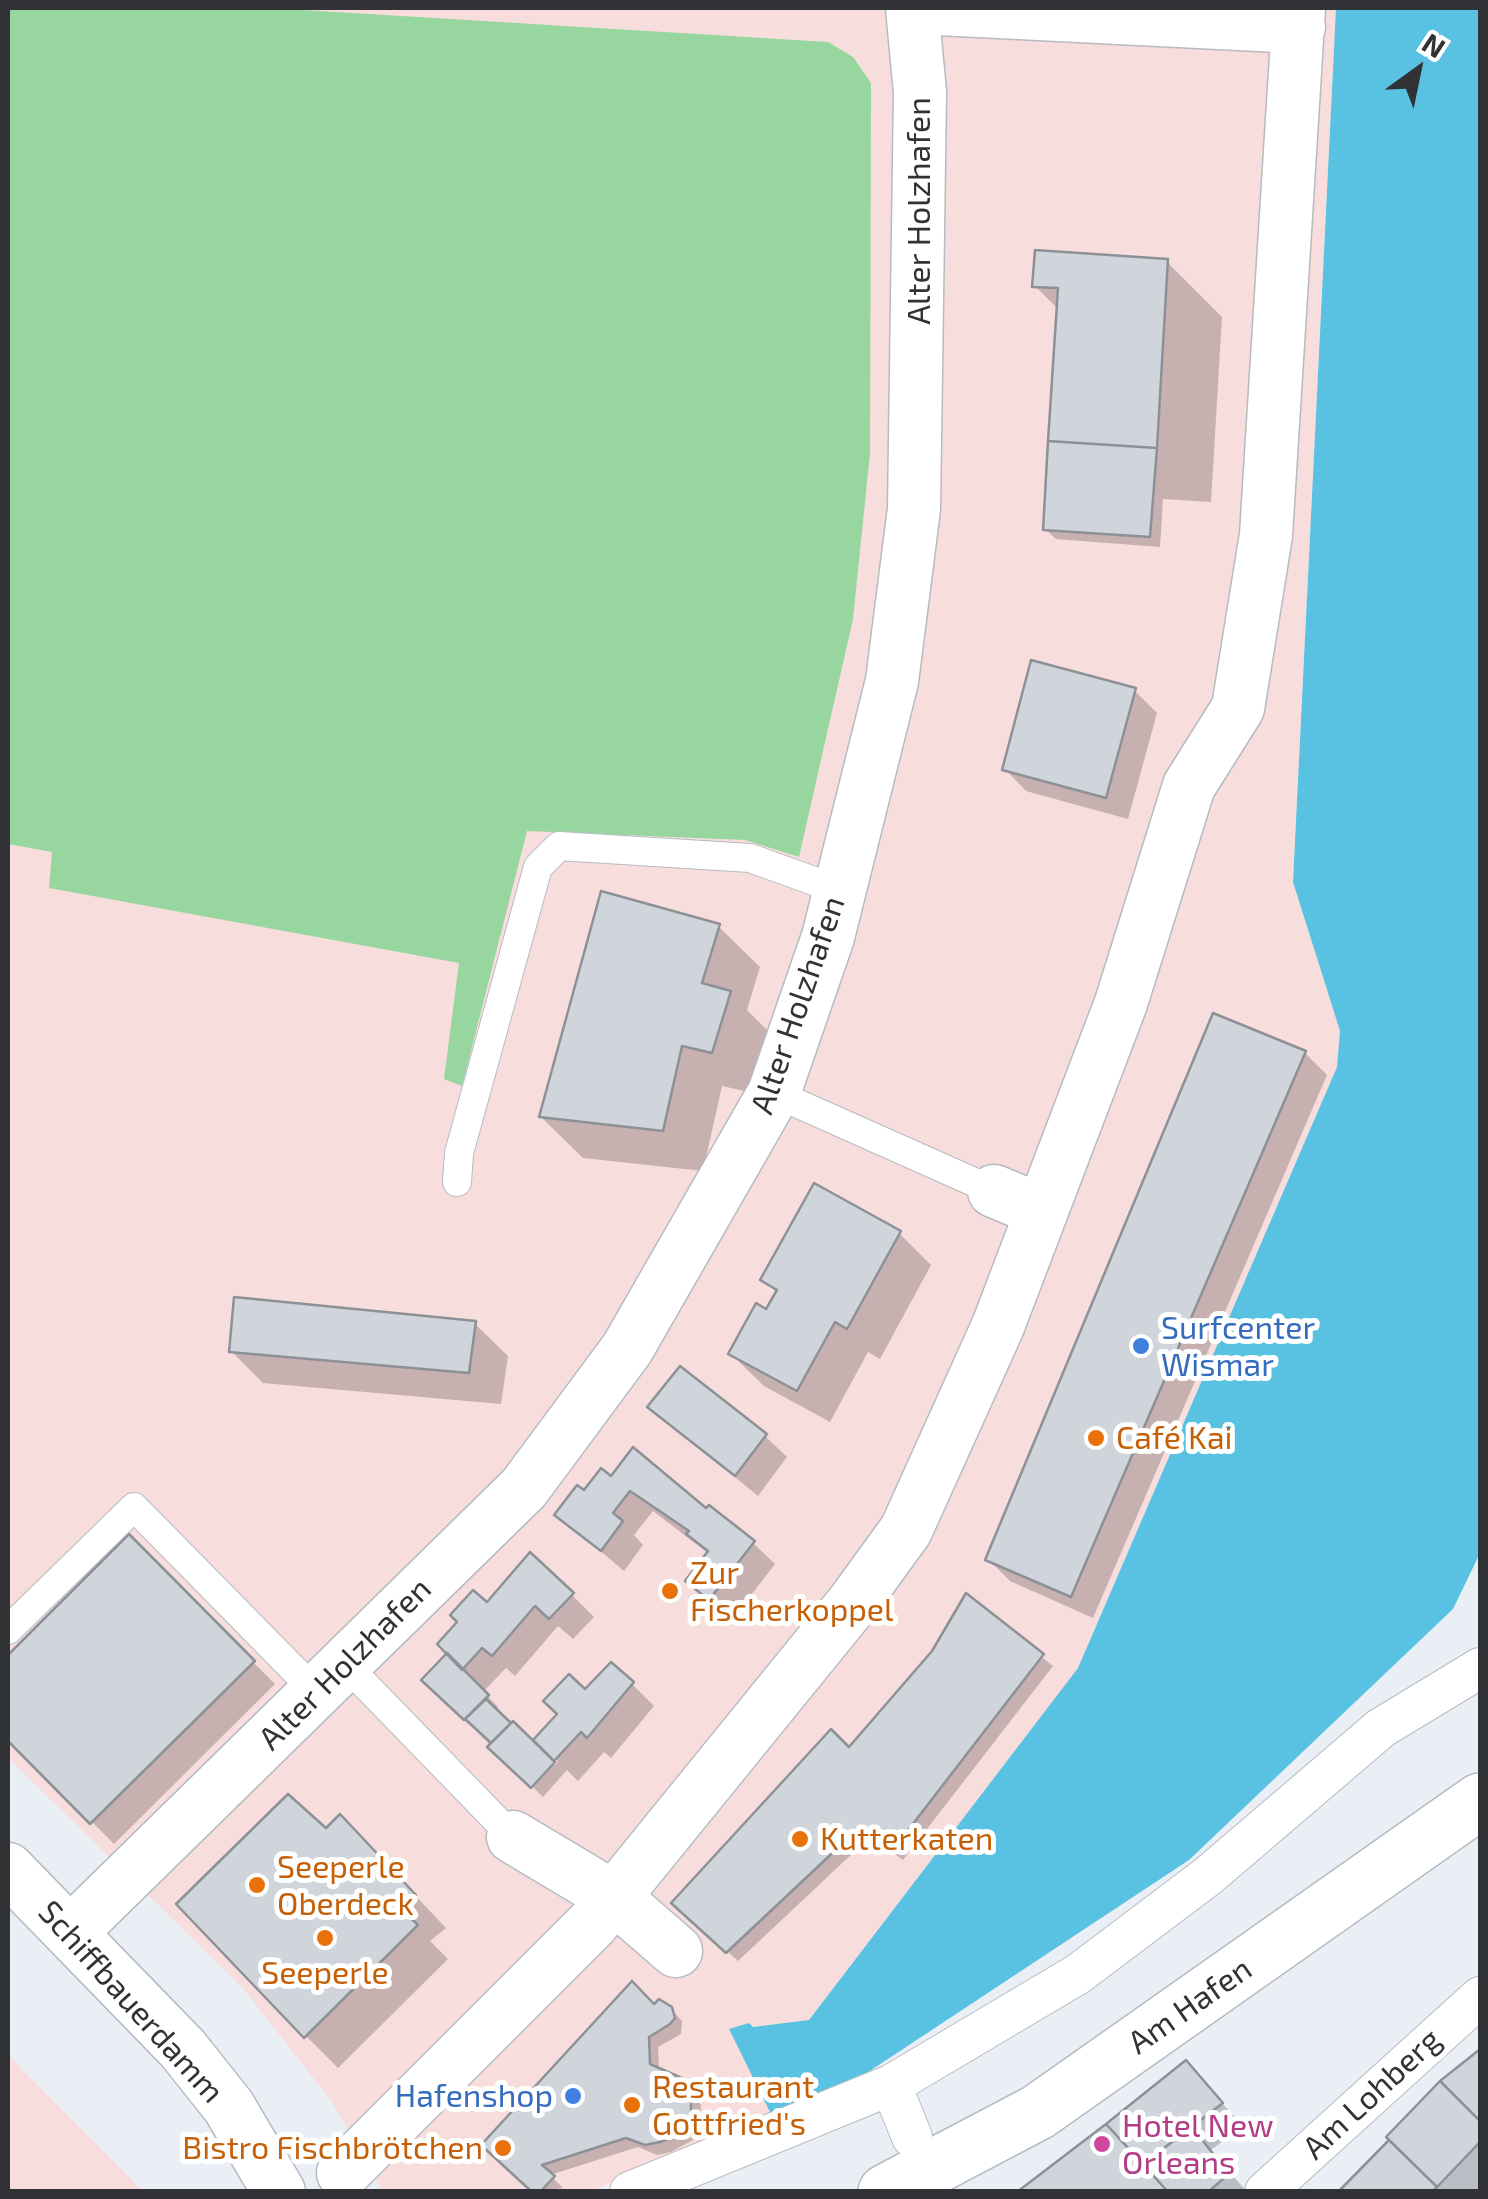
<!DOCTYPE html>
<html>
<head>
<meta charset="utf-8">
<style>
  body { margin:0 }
  #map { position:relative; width:1488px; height:2199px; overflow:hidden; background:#eaeef5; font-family:"Exo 2",sans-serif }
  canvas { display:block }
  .frame { position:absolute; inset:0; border:10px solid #303235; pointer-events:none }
  .north { position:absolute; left:1368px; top:20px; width:100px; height:100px; -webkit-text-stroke:8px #fff; paint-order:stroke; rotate:33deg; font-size:28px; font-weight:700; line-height:40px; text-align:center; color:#303235 }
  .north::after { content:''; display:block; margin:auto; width:35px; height:45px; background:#303235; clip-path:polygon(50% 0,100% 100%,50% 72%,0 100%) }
</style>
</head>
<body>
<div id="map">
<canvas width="1488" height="2199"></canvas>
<div class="frame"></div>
<div class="north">N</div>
</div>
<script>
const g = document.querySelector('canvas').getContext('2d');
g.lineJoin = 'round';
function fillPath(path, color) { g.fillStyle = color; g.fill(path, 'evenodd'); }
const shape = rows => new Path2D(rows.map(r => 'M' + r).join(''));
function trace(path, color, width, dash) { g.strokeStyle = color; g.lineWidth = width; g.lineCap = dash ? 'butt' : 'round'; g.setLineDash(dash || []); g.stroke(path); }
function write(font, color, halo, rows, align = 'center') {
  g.font = font + ' "Exo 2",sans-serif'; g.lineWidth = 10; g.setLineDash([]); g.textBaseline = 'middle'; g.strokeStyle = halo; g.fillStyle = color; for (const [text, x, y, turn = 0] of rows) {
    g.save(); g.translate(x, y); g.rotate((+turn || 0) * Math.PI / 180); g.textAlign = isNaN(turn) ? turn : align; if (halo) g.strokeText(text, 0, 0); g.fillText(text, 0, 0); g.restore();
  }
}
const commercial = shape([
  [8,8,1336,8,1293,882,1340,1031,1337,1067,1078,1668,809,2020,753,2027,772,2116,591,2191,382,2191,332,2102,242,1987,8,1758],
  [8,2055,143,2191,8,2191]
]);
const green = shape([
  [8,8,270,8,828,42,853,57,871,83,870,453,853,619,799,857,745,840,527,831,462,1086,444,1079,459,963,49,888,52,852,8,844]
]);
const water = shape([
  [1336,8,1480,8,1480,1553,1453,1609,1189,1860,844,2088,772,2116,729,2029,749,2023,753,2027,809,2020,1078,1668,1337,1067,1340,1031,1293,882]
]);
const shadow = shape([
  [1167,262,1222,317,1211,502,1163,499,1160,547,1056,539,1045,529,1059,310,1035,286],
  [1135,691,1157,713,1128,819,1026,791,1005,769],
  [718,926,760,967,747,1010,771,1034,753,1093,722,1086,703,1171,583,1158,541,1117],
  [1305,1053,1327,1075,1093,1618,1010,1581,988,1559],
  [899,1233,931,1265,880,1359,868,1352,830,1422,764,1386,731,1354,777,1293,764,1280],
  [475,1324,508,1356,501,1404,263,1383,231,1351],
  [650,1407,765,1436,787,1457,758,1496],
  [611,1479,706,1512,753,1543,775,1564,732,1620,688,1581,709,1554,653,1511,634,1535,643,1545,624,1571,557,1514],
  [129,1538,275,1684,114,1844,8,1737,8,1658],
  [572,1595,594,1617,573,1639,558,1626,515,1676,506,1668,483,1692,498,1707,495,1710,555,1765,558,1761,536,1740,585,1693,632,1684,654,1706,611,1758,604,1752,578,1781,567,1770,543,1797,425,1680,488,1606],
  [967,1597,1053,1666,903,1860,870,1837,738,1961,685,1913,850,1751,934,1652],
  [326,1832,372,1850,446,1928,430,1941,448,1959,338,2068,306,2036],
  [654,2008,671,2009,682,2021,681,2034,658,2047,659,2071,682,2081,701,2105,700,2127,693,2140,671,2152,657,2155,638,2147,550,2175,563,2188,535,2192,495,2155],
  [1480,2052,1480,2186,1475,2192,1339,2192,1442,2083],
  [1186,2064,1243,2126,1211,2150,1247,2192,1021,2192]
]);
const building = shape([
  [1035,250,1168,259,1157,448,1048,441,1058,288,1032,287,1035,250],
  [1048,441,1157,448,1150,537,1043,530,1048,441],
  [1031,660,1136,688,1106,798,1002,770,1031,660],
  [601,891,720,924,702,983,731,991,712,1053,682,1046,663,1131,539,1117,601,891],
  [1213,1013,1306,1051,1071,1597,985,1560,1213,1013],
  [814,1183,901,1231,847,1329,835,1322,797,1391,728,1354,756,1303,766,1309,777,1290,760,1280,814,1183],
  [234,1297,476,1321,469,1373,229,1352,234,1297],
  [680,1366,767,1434,735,1476,647,1407,680,1366],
  [633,1447,706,1508,709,1505,755,1541,709,1600,685,1581,708,1551,686,1534,689,1531,630,1491,613,1513,623,1521,601,1551,554,1515,577,1485,584,1490,601,1468,611,1476,633,1447],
  [129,1534,255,1661,90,1824,8,1741,8,1655,129,1534],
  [530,1552,574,1593,549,1619,535,1606,492,1656,482,1648,462,1670,437,1644,457,1622,450,1615,473,1590,487,1602,530,1552],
  [966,1593,1044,1654,892,1851,858,1829,726,1953,671,1903,831,1729,849,1747,932,1651,966,1593],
  [447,1653,489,1695,464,1720,421,1680,447,1653],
  [611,1662,634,1682,587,1738,581,1732,554,1761,533,1740,557,1714,543,1701,569,1674,585,1689,611,1662],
  [486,1699,511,1723,491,1743,465,1719,486,1699],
  [513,1721,555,1762,531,1788,487,1747,513,1721],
  [288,1794,326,1828,340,1814,416,1895,400,1907,418,1925,304,2038,176,1904,288,1794],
  [632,1981,654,2004,659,1999,672,2007,675,2018,670,2024,649,2037,650,2064,684,2079,691,2093,691,2116,675,2136,660,2142,645,2145,626,2138,542,2165,555,2176,540,2192,532,2192,481,2145,632,1981],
  [1479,2050,1480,2052,1480,2121,1440,2081,1479,2050],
  [1186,2060,1223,2103,1143,2164,1106,2124,1186,2060],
  [1440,2081,1480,2121,1480,2142,1437,2187,1386,2137,1440,2081],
  [1106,2124,1168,2192,1017,2192,1106,2124],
  [1192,2127,1229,2174,1208,2192,1168,2192,1143,2164,1192,2127],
  [1389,2140,1437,2187,1432,2192,1338,2192,1389,2140]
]);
const service = shape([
  [774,1093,994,1191],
  [457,1182,459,1153,538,867,559,846,750,858,839,890],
  [8,1630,134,1507,316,1692],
  [344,1663,513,1837]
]);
const pedestrian = shape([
  [891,2085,912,2137],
  [630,2192,891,2085,1078,1974,1208,1876,1381,1728,1480,1668],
  [1265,2192,1480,1997]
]);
const minor = shape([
  [919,8,1299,27],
  [994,1191,1042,1211],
  [513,1837,615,1898,676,1951],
  [8,1869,183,2049,229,2107,279,2192],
  [71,1932,524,1488,627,1349,774,1093,828,937,892,681,914,509,920,92,912,8],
  [343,2173,593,1923,853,1603,906,1530,998,1326,1121,1003,1189,786,1238,708,1266,535,1299,8]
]);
const tertiary = shape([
  [886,2192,1038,2112,1480,1801]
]);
const markers = [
  [1141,1346,10,"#3f7fe0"],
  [1096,1438,10,"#e8710a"],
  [670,1591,10,"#e8710a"],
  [800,1839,10,"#e8710a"],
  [257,1885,10,"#e8710a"],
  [325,1938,10,"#e8710a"],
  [573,2096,10,"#3f7fe0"],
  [632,2105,10,"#e8710a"],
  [1102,2144,10,"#d1479c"],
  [503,2148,10,"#e8710a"]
];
const streetNames = [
  ["Alter Holzhafen",919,211,-90],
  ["Alter Holzhafen",798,1005,-71],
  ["Alter Holzhafen",345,1664,-45],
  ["Schiffbauerdamm",131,2002,48],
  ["Am Hafen",1190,2006,-35],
  ["Am Lohberg",1372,2094,-43]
];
const shopNames = [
  ["Surfcenter",1161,1328],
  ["Wismar",1161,1365],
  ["Hafenshop",553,2096,"right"]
];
const foodNames = [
  ["Café Kai",1116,1438],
  ["Zur",690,1573],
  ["Fischerkoppel",690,1610],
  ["Kutterkaten",820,1839],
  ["Seeperle",277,1867],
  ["Oberdeck",277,1904],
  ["Seeperle",325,1973,"center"],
  ["Restaurant",652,2087],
  ["Gottfried's",652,2124],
  ["Bistro Fischbrötchen",483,2148,"right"]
];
const hotelNames = [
  ["Hotel New",1122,2126],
  ["Orleans",1122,2163]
];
fillPath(commercial, '#f8dddd');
fillPath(green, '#98d69f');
fillPath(water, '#59c2e3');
fillPath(shadow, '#0003');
fillPath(building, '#d0d4db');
trace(building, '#8d9197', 2.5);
trace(service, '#b6bbc1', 30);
trace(pedestrian, '#b6bbc1', 42);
trace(minor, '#b6bbc1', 55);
trace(tertiary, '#b6bbc1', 58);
trace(service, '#fff', 28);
trace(pedestrian, '#fff', 40);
trace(minor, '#fff', 52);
trace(tertiary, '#fff', 55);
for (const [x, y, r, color] of markers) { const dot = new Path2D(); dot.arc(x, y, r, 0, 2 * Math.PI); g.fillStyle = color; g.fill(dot); trace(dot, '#fff', 4); }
write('32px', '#303235', '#fff', streetNames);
write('32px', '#366cbe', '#fff', shopNames, 'left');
write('32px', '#c56008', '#fff', foodNames, 'left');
write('32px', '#b23c85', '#fff', hotelNames, 'left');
</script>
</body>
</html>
